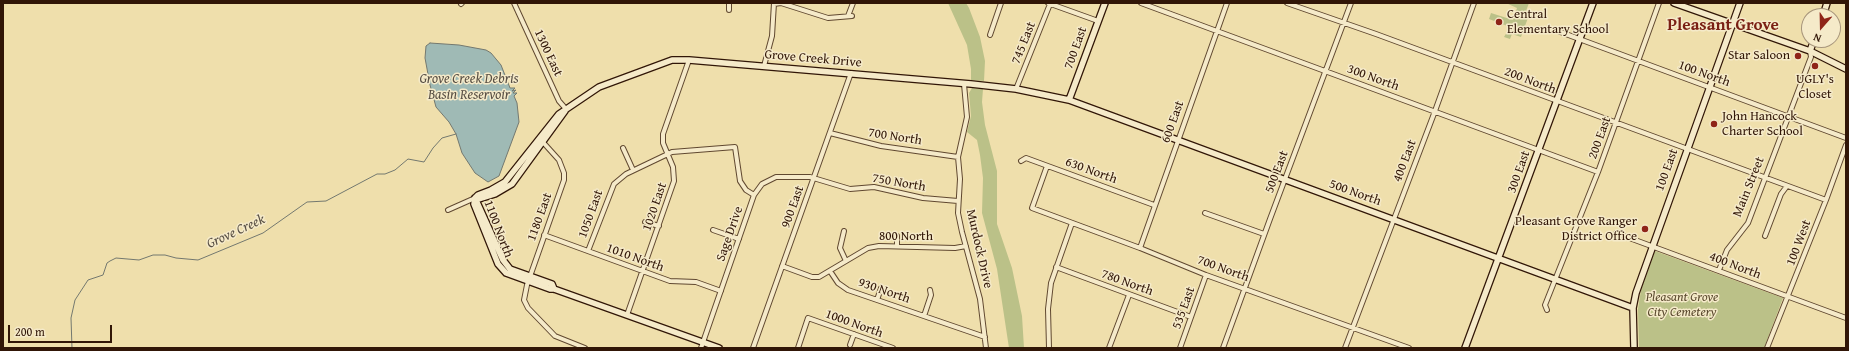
<!DOCTYPE html>
<html>
<head>
<meta charset="utf-8">
<style>
  body { margin:0 }
  #map { position:relative; width:1849px; height:351px; overflow:hidden; background:#efdfac; font-family:"Gentium Book Plus",serif }
  canvas { display:block }
  .frame { position:absolute; inset:0; border:4px solid #311607; pointer-events:none }
  .north { position:absolute; left:1801px; top:8px; width:40px; height:40px; box-sizing:border-box; background:#f5eac9; border:1px solid #a7957b; border-radius:50%; rotate:200deg; font-size:11px; font-weight:700; line-height:16px; text-align:center; color:#311607 }
  .north::after { content:''; display:block; margin:auto; width:14px; height:18px; background:#8f2418; clip-path:polygon(50% 0,100% 100%,50% 72%,0 100%) }
  .scale { position:absolute; left:8px; top:325px; width:104px; height:18px; box-sizing:border-box; border:2px solid #311607; border-top:0; padding-left:5px; font-size:12px; line-height:14px; white-space:nowrap; color:#311607; -webkit-text-stroke:3px #f5eac9; paint-order:stroke }
</style>
</head>
<body>
<div id="map">
<canvas width="1849" height="351"></canvas>
<div class="frame"></div>
<div class="north">N</div>
<div class="scale">200 m</div>
</div>
<script>
const g = document.querySelector('canvas').getContext('2d');
g.lineJoin = 'round';
function fillPath(path, color) { g.fillStyle = color; g.fill(path, 'evenodd'); }
const shape = rows => new Path2D(rows.map(r => 'M' + r).join(''));
function trace(path, color, width, dash) { g.strokeStyle = color; g.lineWidth = width; g.lineCap = dash ? 'butt' : 'round'; g.setLineDash(dash || []); g.stroke(path); }
function write(font, color, halo, rows, align = 'center') {
  g.font = font + ' "Gentium Book Plus",serif'; g.lineWidth = 3; g.setLineDash([]); g.textBaseline = 'middle'; g.strokeStyle = halo; g.fillStyle = color; for (const [text, x, y, turn = 0] of rows) {
    g.save(); g.translate(x, y); g.rotate((+turn || 0) * Math.PI / 180); g.textAlign = isNaN(turn) ? turn : align; if (halo) g.strokeText(text, 0, 0); g.fillText(text, 0, 0); g.restore();
  }
}
const green = shape([
  [948,3,966,3,969,8,980,37,985,61,984,81,971,80,971,69,967,45],
  [1506,3,1529,3,1526,11,1529,15,1521,37,1512,34,1510,39,1504,37,1510,27,1489,19,1491,13,1513,20,1517,8],
  [972,88,983,89,982,102,985,125,997,171,997,224,1012,268,1022,316,1024,348,1009,348,997,269,982,213,983,178,980,155,977,140,967,132,971,116,969,93],
  [1655,251,1783,298,1764,348,1639,348,1638,309,1641,290]
]);
const water = shape([
  [430,43,459,45,486,50,491,53,501,65,510,88,515,88,512,91,516,90,513,93,517,93,514,96,517,103,519,122,499,176,488,182,475,173,462,153,456,134,449,122,436,107,430,85,425,58,426,46,430,43]
]);
const stream = shape([
  [72,348,71,318,75,300,88,280,103,275,107,263,110,261,116,258,139,260,153,255,165,255,176,258,198,260,263,233,307,202,326,201,377,174,385,174,395,170,408,159,424,162,433,148,442,138,456,134]
]);
const street = shape([
  [514,3,559,101,566,109],
  [729,3,729,10],
  [1048,3,1098,21],
  [1141,3,1598,172],
  [1287,3,1376,34,1826,200],
  [461,4,462,3],
  [774,4,781,3,828,18,852,16],
  [848,16,853,3],
  [1555,30,1846,138],
  [990,35,1001,3],
  [764,66,772,36,774,3],
  [964,84,967,117,958,157,960,179,958,213,962,232,980,299,986,348],
  [1016,89,1050,4],
  [830,133,881,146,958,157],
  [541,140,559,160,564,173,564,180,527,285,524,300,528,308,555,336,585,348],
  [623,148,633,170],
  [1021,161,1026,158,1154,205],
  [1047,166,1032,208,1140,248,1206,275,1409,348],
  [448,210,475,198],
  [1205,213,1264,234],
  [645,222,659,226],
  [713,230,739,239],
  [844,231,840,248,846,261],
  [1616,233,1846,318],
  [544,235,670,281,696,282,721,291],
  [897,236,897,246],
  [1765,236,1781,194,1787,186],
  [1140,248,1227,3],
  [588,251,614,184,626,174,672,152,735,147,740,181,746,190,754,195],
  [782,266,812,277,819,277,868,248,879,246,955,248,966,246],
  [1056,267,1191,317],
  [1719,270,1727,250,1748,223,1811,57,1810,51],
  [830,271,838,283,848,290,985,337],
  [877,300,881,288],
  [1547,310,1545,305,1598,172,1659,3],
  [627,315,674,181,673,167,663,143,663,134,689,60],
  [924,316,931,295,930,290],
  [850,345,854,334],
  [701,348,754,195,762,184,776,177,810,177,850,189,874,187,923,198,958,201],
  [753,348,851,73],
  [798,348,808,318,893,348],
  [1049,348,1048,309,1051,283,1072,223],
  [1109,348,1129,295],
  [1180,348,1206,275],
  [1223,348,1270,219,1351,3],
  [1345,348,1435,111,1474,3],
  [1767,348,1826,200,1846,145]
]);
const secondary = shape([
  [1674,3,1810,51,1846,69],
  [1823,16,1827,3],
  [1810,51,1814,40],
  [1069,100,1105,3],
  [475,198,478,195,491,190,505,182,559,114,599,87,672,60,689,60,971,84,1016,89,1069,100,1633,308],
  [475,198,474,204,498,264,506,273,550,289,554,289,719,348],
  [475,198,479,199,495,194,512,184,565,111],
  [475,198,503,260,510,269,552,284,554,289],
  [1465,348,1593,3],
  [1634,348,1633,308,1636,293,1740,3]
]);
const markers = [
  [1499,22,4,"#8f2418"],
  [1798,56,4,"#8f2418"],
  [1815,66,4,"#8f2418"],
  [1714,124,4,"#8f2418"],
  [1645,229,4,"#8f2418"]
];
const poiNames = [
  ["Central",1507,15],
  ["Elementary School",1507,30],
  ["Star Saloon",1790,56,"right"],
  ["UGLY's",1815,80,"center"],
  ["Closet",1815,95,"center"],
  ["John Hancock",1722,117],
  ["Charter School",1722,132],
  ["Pleasant Grove Ranger",1637,222,"right"],
  ["District Office",1637,237,"right"]
];
const streetNames = [
  ["745 East",1024,43,-68],
  ["700 East",1076,48,-70],
  ["1300 East",548,53,65],
  ["Grove Creek Drive",813,59,5],
  ["100 North",1704,74,20],
  ["300 North",1373,78,20],
  ["200 North",1530,81,21],
  ["600 East",1173,122,-70],
  ["700 North",895,137,9],
  ["200 East",1600,138,-70],
  ["400 East",1405,161,-69],
  ["100 East",1667,170,-70],
  ["630 North",1091,171,20],
  ["500 East",1277,172,-69],
  ["300 East",1519,172,-70],
  ["750 North",899,183,10],
  ["Main Street",1749,187,-68],
  ["500 North",1355,193,20],
  ["1020 East",655,207,-71],
  ["900 East",793,207,-70],
  ["1050 East",591,214,-70],
  ["1180 East",540,217,-70],
  ["1100 North",498,229,69],
  ["Sage Drive",730,234,-71],
  ["800 North",906,237],
  ["100 West",1799,243,-69],
  ["Murdock Drive",979,249,77],
  ["1010 North",635,258,20],
  ["400 North",1735,266,21],
  ["700 North",1223,269,20],
  ["780 North",1127,283,20],
  ["930 North",884,291,19],
  ["535 East",1184,308,-70],
  ["1000 North",854,324,20]
];
const parkNames = [
  ["Pleasant Grove",1682,298],
  ["City Cemetery",1682,313]
];
const waterNames = [
  ["Grove Creek Debris",469,79],
  ["Basin Reservoir",469,95],
  ["Grove Creek",236,232,-25]
];
const districtNames = [
  ["Pleasant Grove",1723,26]
];
fillPath(green, '#bbc188');
fillPath(water, '#9fbab5');
trace(water, '#73786f', 1);
trace(stream, '#73786f', 1);
trace(street, '#604830', 6);
trace(secondary, '#311607', 8);
trace(street, '#f5eac9', 4);
trace(secondary, '#f5eac9', 5.5);
for (const [x, y, r, color] of markers) { const dot = new Path2D(); dot.arc(x, y, r, 0, 2 * Math.PI); g.fillStyle = color; g.fill(dot); trace(dot, '#f5eac9', 1.5); }
write('13px', '#311607', '#f5eac9', poiNames, 'left');
write('13px', '#311607', '#f5eac9', streetNames);
write('italic 13px', '#5a492e', '#f5eac9', parkNames);
write('italic 14px', '#584f44', '#f5eac9', waterNames);
write('bold 17px', '#7a1f14', '#f5eac9', districtNames);
</script>
</body>
</html>
